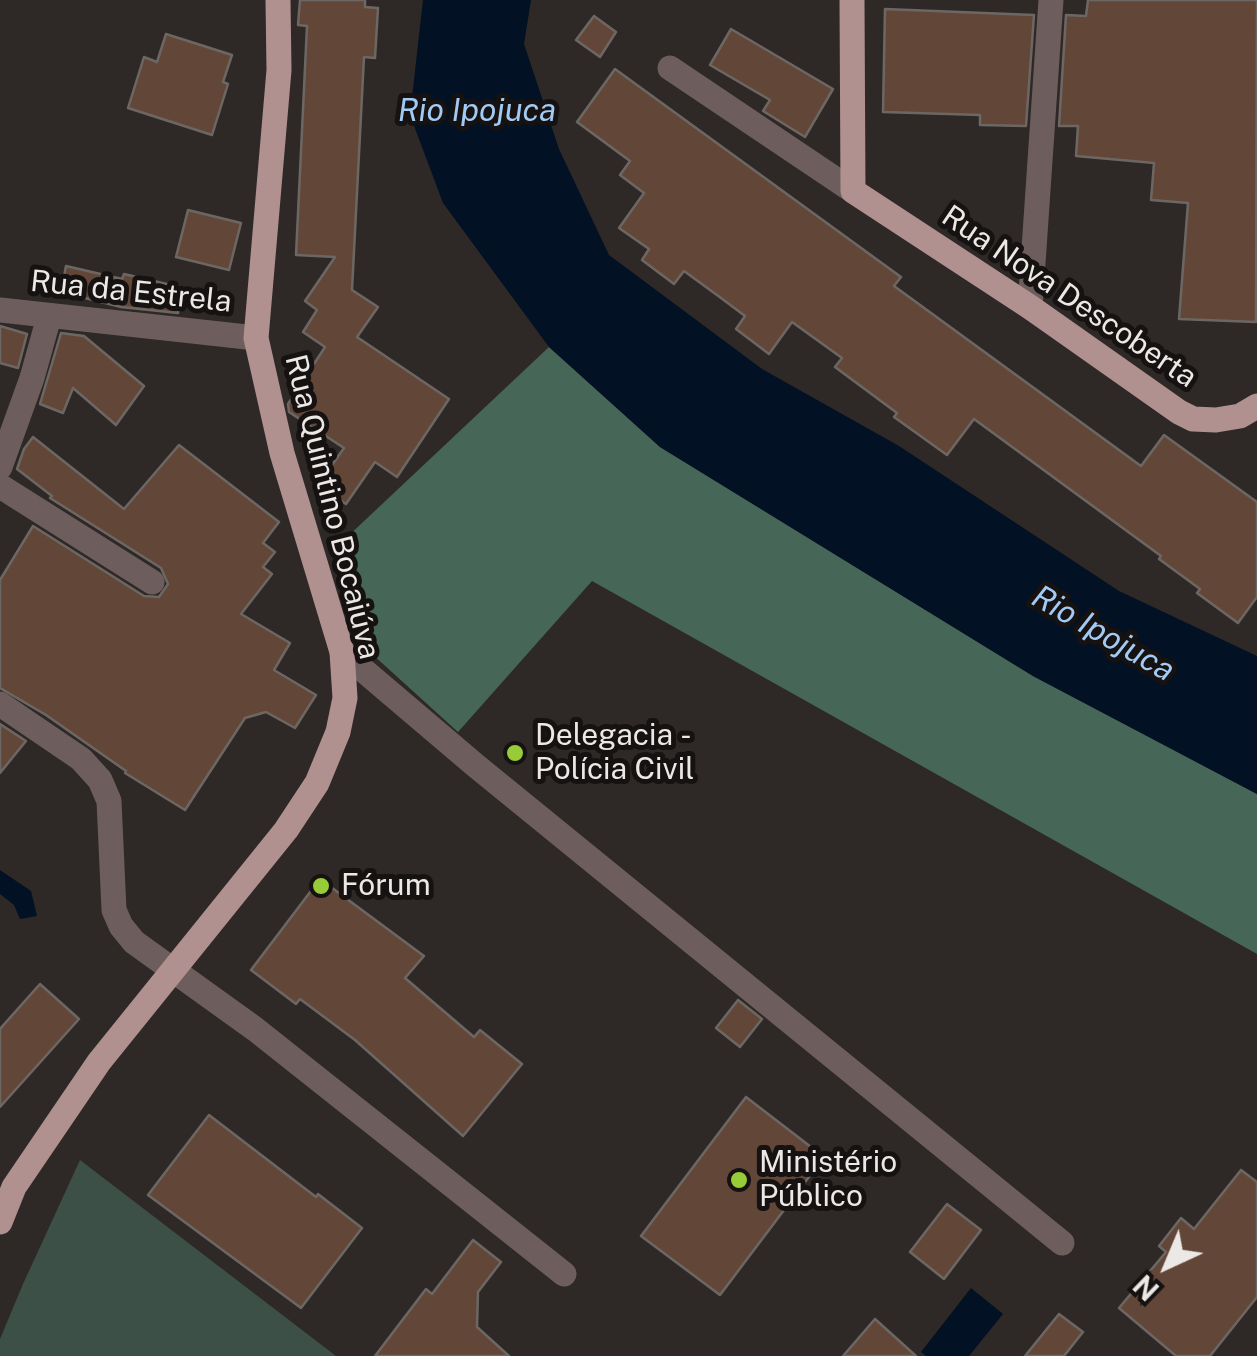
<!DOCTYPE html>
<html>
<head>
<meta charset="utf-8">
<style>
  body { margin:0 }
  #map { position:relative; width:1257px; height:1356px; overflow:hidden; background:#2e2926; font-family:"Public Sans",sans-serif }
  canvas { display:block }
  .north { position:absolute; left:1117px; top:1216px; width:100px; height:100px; -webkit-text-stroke:8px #151211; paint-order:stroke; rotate:224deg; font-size:28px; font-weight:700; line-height:40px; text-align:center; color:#ebe8e6 }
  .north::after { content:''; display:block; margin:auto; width:35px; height:45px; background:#ebe8e6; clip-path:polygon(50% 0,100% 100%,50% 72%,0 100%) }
</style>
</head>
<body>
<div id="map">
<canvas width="1257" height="1356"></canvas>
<div class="north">N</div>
</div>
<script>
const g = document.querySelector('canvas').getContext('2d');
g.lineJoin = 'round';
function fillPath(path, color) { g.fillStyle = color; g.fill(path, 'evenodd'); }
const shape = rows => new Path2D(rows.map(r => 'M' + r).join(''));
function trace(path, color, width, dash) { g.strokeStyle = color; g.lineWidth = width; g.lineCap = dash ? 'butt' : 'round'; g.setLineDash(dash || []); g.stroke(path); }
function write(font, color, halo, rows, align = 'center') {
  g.font = font + ' "Public Sans",sans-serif'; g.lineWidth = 10; g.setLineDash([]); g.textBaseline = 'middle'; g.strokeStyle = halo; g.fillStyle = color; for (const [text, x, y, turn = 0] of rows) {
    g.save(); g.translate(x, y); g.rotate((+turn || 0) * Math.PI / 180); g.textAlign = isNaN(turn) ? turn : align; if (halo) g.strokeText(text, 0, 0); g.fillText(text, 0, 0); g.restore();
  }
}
const green = shape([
  [80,1160,336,1356,0,1356,0,1339,23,1284]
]);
const forest = shape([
  [549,347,660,447,1033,676,1257,794,1257,954,592,581,458,732,361,644,345,539]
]);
const water = shape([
  [423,0,531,0,524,44,559,149,609,255,762,369,899,446,1119,591,1257,656,1257,794,1033,676,660,447,549,347,443,203,410,115],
  [0,870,31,891,37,916,20,919,14,905,0,894],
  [971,1288,1003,1314,969,1356,926,1356,921,1352]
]);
const building = shape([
  [300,0,365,0,365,7,378,8,375,58,364,57,352,290,378,307,357,337,449,399,397,477,375,462,346,504,318,485,344,448,289,412,288,404,325,347,303,332,317,310,305,301,335,257,296,255,307,26,298,25,300,0],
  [1088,0,1257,0,1256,322,1179,319,1188,203,1151,200,1154,163,1076,156,1078,126,1059,126,1066,15,1086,16,1088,0],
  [885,9,1034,15,1026,126,980,125,980,115,883,112,885,9],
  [594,16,616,32,600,57,576,40,594,16],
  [731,29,833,89,805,137,763,111,770,100,710,65,731,29],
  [166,34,232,55,223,82,228,84,212,135,128,108,144,57,157,62,166,34],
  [615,69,901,277,894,286,1141,466,1164,435,1257,502,1257,597,1238,623,1197,593,1200,589,1159,559,1161,556,974,419,947,455,894,417,897,413,835,367,842,358,792,322,769,354,736,329,745,316,721,298,684,271,674,284,642,260,649,249,619,228,644,193,620,175,630,161,577,122,615,69],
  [188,210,241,223,229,270,176,257,188,210],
  [66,266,122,279,124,274,184,288,178,313,121,307,61,292,66,266],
  [0,326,27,334,18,368,0,363,0,326],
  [61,333,84,336,144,386,116,425,73,388,63,413,40,404,61,333],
  [33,437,124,509,179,445,279,522,263,543,275,552,263,567,272,574,241,614,290,643,274,670,316,695,295,728,266,712,245,718,185,810,125,773,126,771,46,715,0,688,0,580,33,526,144,596,159,597,168,584,161,568,50,498,52,496,17,469,24,449,33,437],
  [0,724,26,741,0,773,0,724],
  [320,879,424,956,405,978,474,1037,480,1030,522,1064,463,1136,355,1040,300,999,296,1004,251,970,320,879],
  [40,984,79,1019,0,1107,0,1029,40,984],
  [738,1000,762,1019,740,1047,716,1028,738,1000],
  [746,1097,824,1157,720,1295,641,1236,746,1097],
  [209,1115,316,1197,318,1194,362,1228,301,1308,148,1195,209,1115],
  [1241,1170,1257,1182,1257,1297,1210,1356,1176,1356,1119,1308,1166,1252,1159,1246,1181,1218,1194,1229,1241,1170],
  [947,1204,981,1230,944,1279,910,1252,947,1204],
  [473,1240,501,1262,478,1292,477,1327,509,1356,375,1356,426,1289,432,1294,473,1240],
  [1059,1314,1083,1332,1064,1356,1025,1356,1059,1314],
  [875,1319,916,1356,843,1356,875,1319]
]);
const minor = shape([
  [670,68,853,191],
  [1030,307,1051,0],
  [0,310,256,338],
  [0,467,32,378,49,317],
  [0,486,152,582],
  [342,652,475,765,1062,1243],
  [0,704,81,759,100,780,109,801,114,910,121,926,134,942,255,1029,564,1274]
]);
const major = shape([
  [852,0,853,191,1030,307,1179,412,1193,419,1216,420,1240,416,1257,406],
  [0,1222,14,1187,99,1062,286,830,317,783,338,732,345,698,342,652,282,453,256,338,279,70,278,0]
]);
const markers = [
  [515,753,10,"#97cc38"],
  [321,886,10,"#97cc38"],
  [739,1180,10,"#97cc38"]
];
const streetNames = [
  ["Rua da Estrela",131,292,6],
  ["Rua Nova Descoberta",1069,297,34],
  ["Rua Quintino Bocaiúva",332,507,76]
];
const poiNames = [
  ["Delegacia -",535,736],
  ["Polícia Civil",535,770],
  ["Fórum",341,886],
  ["Ministério",759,1163],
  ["Público",759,1197]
];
const waterNames = [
  ["Rio Ipojuca",477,111],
  ["Rio Ipojuca",1103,634,30]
];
fillPath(green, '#3c5047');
fillPath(forest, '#466657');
fillPath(water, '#021123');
fillPath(building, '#624738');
trace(building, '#6d6764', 2.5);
trace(minor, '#6d5e5d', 25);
trace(major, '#b09190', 25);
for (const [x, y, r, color] of markers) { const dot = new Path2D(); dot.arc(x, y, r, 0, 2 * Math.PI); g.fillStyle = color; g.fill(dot); trace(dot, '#151211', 4); }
write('30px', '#ebe8e6', '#151211', streetNames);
write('30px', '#ebe8e6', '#151211', poiNames, 'left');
write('italic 32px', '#a2caf5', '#151211', waterNames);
</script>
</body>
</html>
